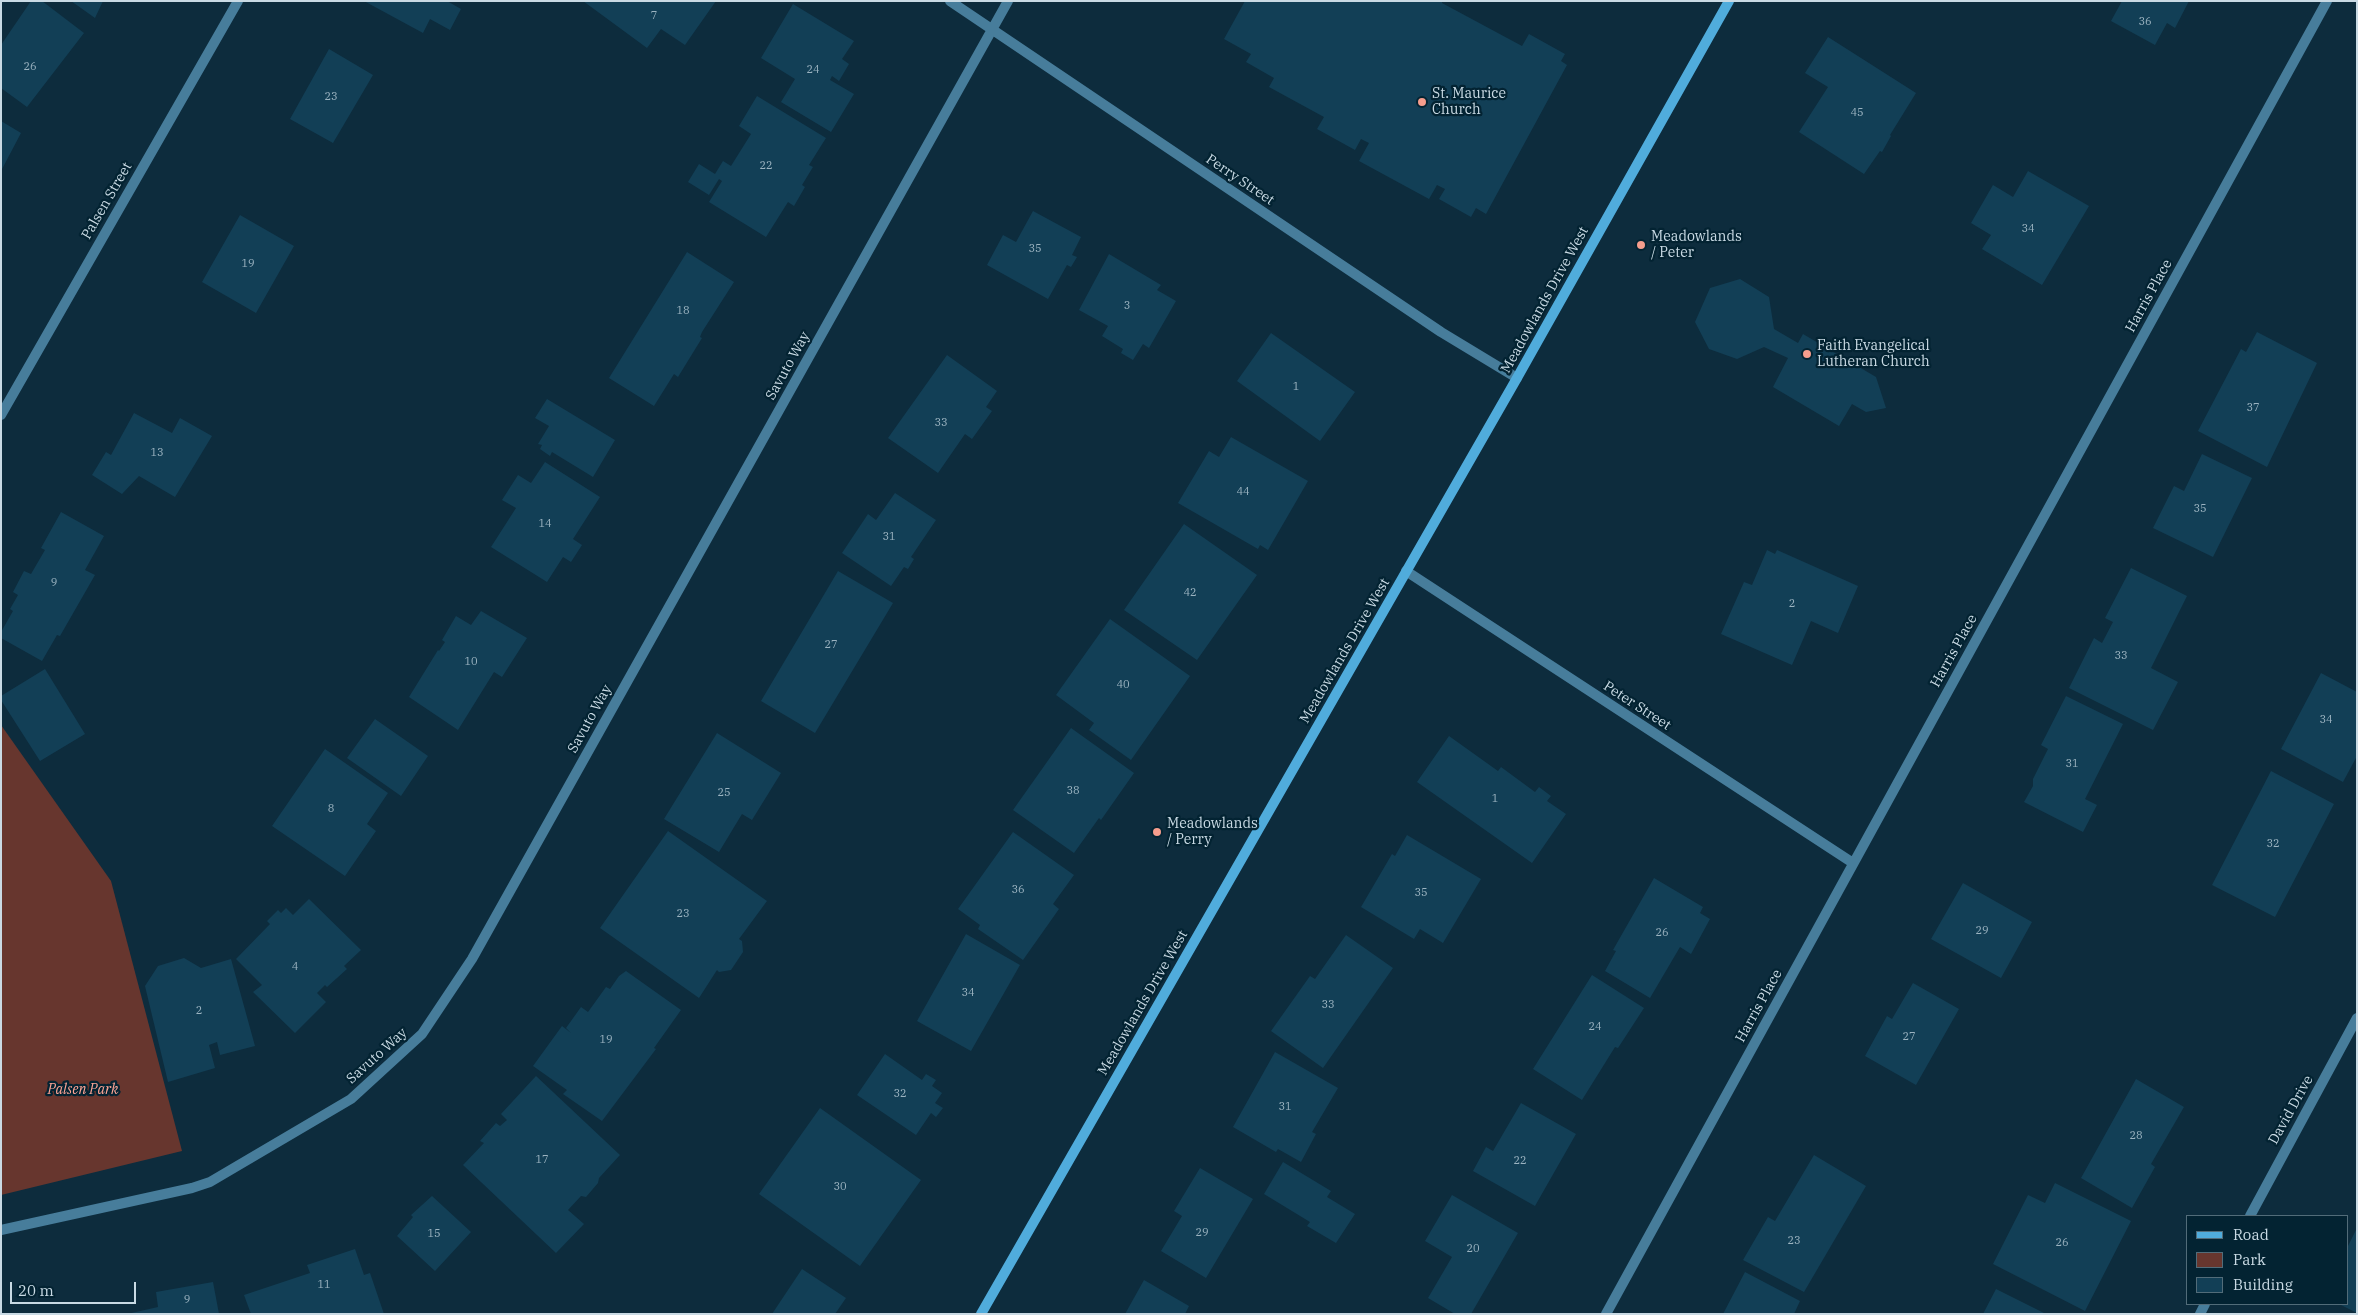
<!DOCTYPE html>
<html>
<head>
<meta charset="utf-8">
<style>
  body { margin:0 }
  #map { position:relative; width:2358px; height:1315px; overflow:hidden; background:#0d2c3d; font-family:"IBM Plex Serif",serif }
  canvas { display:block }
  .frame { position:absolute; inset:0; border:2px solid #c9dae4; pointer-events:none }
  .legend { position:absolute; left:2186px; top:1215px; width:162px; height:90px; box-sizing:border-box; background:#032332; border:1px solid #526c79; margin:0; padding:6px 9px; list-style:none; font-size:15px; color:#c9dae4 }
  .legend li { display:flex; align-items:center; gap:10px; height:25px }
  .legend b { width:25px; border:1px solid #526c79 }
  .scale { position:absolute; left:10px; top:1282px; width:126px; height:22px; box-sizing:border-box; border:2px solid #c9dae4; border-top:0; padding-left:6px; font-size:15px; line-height:18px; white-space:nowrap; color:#c9dae4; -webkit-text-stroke:4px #032332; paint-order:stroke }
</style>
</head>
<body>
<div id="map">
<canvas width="2358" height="1315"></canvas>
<div class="frame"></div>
<ul class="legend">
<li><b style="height:6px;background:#50acdc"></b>Road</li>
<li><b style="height:14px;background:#67362e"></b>Park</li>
<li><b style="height:14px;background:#123f56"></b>Building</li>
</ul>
<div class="scale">20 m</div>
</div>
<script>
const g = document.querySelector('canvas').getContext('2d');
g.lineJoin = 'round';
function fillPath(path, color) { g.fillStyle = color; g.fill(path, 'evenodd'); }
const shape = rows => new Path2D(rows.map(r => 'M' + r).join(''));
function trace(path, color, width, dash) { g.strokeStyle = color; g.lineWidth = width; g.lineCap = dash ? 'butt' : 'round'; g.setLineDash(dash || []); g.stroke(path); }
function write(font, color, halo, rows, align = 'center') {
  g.font = font + ' "IBM Plex Serif",serif'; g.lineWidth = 4.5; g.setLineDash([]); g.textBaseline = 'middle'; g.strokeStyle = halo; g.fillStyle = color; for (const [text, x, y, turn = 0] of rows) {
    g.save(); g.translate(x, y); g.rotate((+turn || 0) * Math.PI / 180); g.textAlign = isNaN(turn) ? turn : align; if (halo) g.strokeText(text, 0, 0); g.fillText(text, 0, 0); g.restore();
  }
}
const green = shape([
  [1,725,111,881,182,1151,1,1195]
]);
const building = shape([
  [31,1,42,1,84,33,27,107,1,88,1,45],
  [71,1,103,1,95,18],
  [364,1,447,1,461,9,450,30,430,19,423,33],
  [583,1,716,1,685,45,661,29,647,48],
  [1245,1,1442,1,1442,3,1522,46,1529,34,1565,54,1561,61,1567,65,1486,214,1476,208,1471,217,1439,199,1445,189,1437,185,1429,199,1359,161,1369,143,1361,139,1355,150,1317,129,1324,117,1269,87,1274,78,1246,62,1251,54,1224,39],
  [2122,1,2189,1,2175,28,2167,23,2155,45,2111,21],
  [793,4,854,41,842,59,849,64,839,81,832,76,830,80,854,94,831,132,781,102,795,79,761,58],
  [1828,37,1916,93,1890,135,1891,136,1882,152,1880,151,1864,174,1799,132,1828,87,1805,73],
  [329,49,373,75,333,143,290,119],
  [757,96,826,138,809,165,813,167,802,185,805,187,794,206,788,202,766,237,709,202,722,181,719,179,709,195,688,182,699,164,715,174,723,161,731,166,751,134,739,126],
  [1,121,21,133,1,171],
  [2028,171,2089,206,2042,285,1982,249,1991,235,1971,223,1993,185,2013,197],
  [1033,211,1081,237,1072,255,1077,257,1071,267,1067,265,1048,299,987,265,1003,235,1016,242],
  [240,215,294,246,256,313,202,282],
  [687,252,734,282,702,332,700,337,702,338,678,377,674,374,654,406,609,378],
  [1109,254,1161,285,1157,290,1176,301,1149,348,1143,344,1133,360,1121,353,1123,349,1102,336,1108,326,1079,310],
  [1740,279,1769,297,1774,329,1798,343,1803,334,1876,377,1886,408,1866,412,1852,404,1839,426,1773,387,1788,358,1764,347,1737,359,1709,349,1695,322,1710,288],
  [2257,332,2317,363,2267,467,2198,431,2241,349,2246,352],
  [1271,333,1355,392,1320,441,1237,381],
  [947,355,997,391,986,407,992,411,972,439,965,434,938,473,888,438],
  [547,399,615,440,593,477,552,452,550,456,540,449,542,445,538,444,549,426,535,418],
  [134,413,172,433,180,418,212,436,175,497,139,476,122,494,92,475,106,452,111,455],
  [1231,437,1308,481,1268,550,1260,545,1258,549,1178,503,1209,451,1219,457],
  [2202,454,2252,478,2213,557,2153,528,2174,486,2184,491],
  [545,462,600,497,573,539,582,545,571,562,563,557,547,582,491,547,516,508,502,500,518,475,531,483],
  [895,493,936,520,911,557,914,559,908,569,904,567,891,586,842,553,868,514,876,520],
  [61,512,104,536,85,570,95,575,60,636,57,635,42,661,1,638,1,632,13,611,10,609,18,595,13,592,24,571,31,574,45,550,41,548],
  [1184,524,1257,575,1197,660,1124,610],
  [1767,550,1775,554,1777,550,1858,586,1838,633,1811,621,1792,665,1721,634,1744,582,1752,585],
  [2131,568,2187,596,2151,668,2178,682,2153,730,2069,688,2094,638,2102,643,2113,622,2105,618],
  [838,571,893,603,815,733,761,701],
  [481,611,527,638,502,677,494,672,458,730,409,697,438,650,439,651,445,642,442,640,456,616,471,625],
  [1110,619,1190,676,1131,760,1089,730,1094,723,1056,695],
  [45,669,85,734,40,761,1,700,1,696],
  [2321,673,2357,692,2357,756,2343,782,2281,749],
  [2066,696,2123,724,2085,799,2097,805,2083,832,2024,802,2033,786,2033,779,2048,749,2041,745],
  [375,719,428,756,401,796,347,758],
  [1071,728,1134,773,1101,820,1099,818,1074,853,1013,810],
  [717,733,781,773,752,820,742,814,719,852,664,819],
  [1449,736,1498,771,1501,767,1535,792,1539,787,1551,796,1547,801,1566,814,1532,863,1417,782],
  [325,749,388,793,367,824,376,831,345,876,272,826],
  [2271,771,2334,804,2275,917,2212,885],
  [668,831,767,901,739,939,742,941,743,952,731,970,719,972,717,970,699,998,600,928],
  [1013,832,1074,875,1053,904,1059,909,1023,960,978,929,980,925,958,909],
  [1407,835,1481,879,1443,943,1420,929,1414,939,1361,907,1392,854,1395,856],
  [1654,878,1703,907,1700,913,1710,919,1691,954,1680,947,1650,998,1605,971,1616,951,1613,950],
  [1963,883,2032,922,2001,978,1931,939],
  [309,899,361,950,344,966,347,969,327,987,325,985,317,993,326,1002,295,1033,253,992,262,985,236,959,270,924,267,921,278,910,281,913,286,908,293,915],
  [966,934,1020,965,971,1051,917,1021],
  [1346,935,1393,968,1323,1068,1271,1031,1310,976,1315,979],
  [184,958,201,968,231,959,255,1046,220,1055,217,1042,209,1045,215,1068,168,1082,145,986,158,966],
  [626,971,681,1010,654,1048,656,1049,602,1121,563,1094,567,1090,533,1066,562,1026,571,1033,566,1028,581,1007,588,1012,606,987,610,989,619,976],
  [1592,975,1644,1008,1618,1048,1615,1047,1582,1100,1533,1069],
  [1913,983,1959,1009,1916,1085,1865,1056,1887,1016,1892,1019],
  [1275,1052,1338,1088,1312,1132,1316,1134,1301,1162,1278,1149,1276,1152,1233,1127],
  [885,1054,922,1080,926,1074,936,1080,932,1086,942,1093,935,1103,943,1108,936,1117,931,1113,916,1135,857,1095],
  [536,1076,620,1155,599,1178,598,1183,586,1197,581,1196,568,1210,584,1224,556,1253,463,1165,484,1143,480,1141,496,1123,500,1126,507,1120,501,1114],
  [2136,1079,2184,1107,2151,1164,2155,1167,2132,1208,2081,1178],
  [1521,1103,1576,1134,1535,1206,1473,1171,1486,1147,1493,1151],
  [820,1108,921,1180,860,1266,759,1194],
  [1814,1155,1866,1186,1804,1292,1743,1260,1768,1217,1775,1221],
  [1283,1162,1331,1191,1327,1197,1355,1214,1336,1243,1307,1226,1310,1222,1264,1194],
  [1200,1168,1253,1199,1206,1278,1161,1251,1182,1216,1174,1211],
  [2055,1183,2131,1221,2085,1311,1993,1264,2028,1195,2045,1203],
  [1452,1195,1518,1233,1471,1314,1455,1314,1428,1298,1452,1257,1425,1241],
  [432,1196,471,1232,435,1271,397,1236,413,1217,411,1215],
  [2357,1228,2357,1313,2339,1304,2347,1304,2347,1248],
  [355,1249,364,1275,370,1273,384,1314,251,1314,244,1295,310,1273,307,1265],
  [802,1269,846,1298,835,1314,772,1314],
  [1745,1272,1800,1301,1794,1314,1723,1314],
  [1144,1280,1189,1306,1185,1314,1125,1314],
  [213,1282,219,1314,127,1314,158,1307,156,1292],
  [1996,1289,2046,1314,1983,1314]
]);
const street = shape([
  [950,1,1441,332,1517,378],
  [1,415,238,1],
  [1406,571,1853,863],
  [2250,1216,2357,1018],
  [1,1230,192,1188,210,1182,351,1099,422,1034,472,959,1008,1],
  [1606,1314,2327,1],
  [2200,1314,2205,1304]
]);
const secondary = shape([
  [981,1314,1517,378,1729,1]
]);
const markers = [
  [1422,102,5,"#f59d8d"],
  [1641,245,5,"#f59d8d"],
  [1807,354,5,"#f59d8d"],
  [1157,832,5,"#f59d8d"]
];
const numberNames = [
  ["7",654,16],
  ["36",2145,22],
  ["26",30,67],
  ["24",813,70],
  ["23",331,97],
  ["45",1857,113],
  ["22",766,166],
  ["34",2028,229],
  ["35",1035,249],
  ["19",248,264],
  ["3",1127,306],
  ["18",683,311],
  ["1",1296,387],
  ["37",2253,408],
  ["33",941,423],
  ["13",157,453],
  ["44",1243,492],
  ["35",2200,509],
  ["14",545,524],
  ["31",889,537],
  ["9",54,583],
  ["42",1190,593],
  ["2",1792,604],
  ["27",831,645],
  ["33",2121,656],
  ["10",471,662],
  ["40",1123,685],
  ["34",2326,720],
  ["31",2072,764],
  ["38",1073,791],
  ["25",724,793],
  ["1",1495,799],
  ["8",331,809],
  ["32",2273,844],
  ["36",1018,890],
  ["35",1421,893],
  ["23",683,914],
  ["29",1982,931],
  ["26",1662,933],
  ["4",295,967],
  ["34",968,993],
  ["33",1328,1005],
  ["2",199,1011],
  ["24",1595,1027],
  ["27",1909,1037],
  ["19",606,1040],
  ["32",900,1094],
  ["31",1285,1107],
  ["28",2136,1136],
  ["17",542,1160],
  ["22",1520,1161],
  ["30",840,1187],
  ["29",1202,1233],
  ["15",434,1234],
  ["23",1794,1241],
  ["26",2062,1243],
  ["20",1473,1249],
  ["11",324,1285],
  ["9",187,1300]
];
const poiNames = [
  ["St. Maurice",1432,94],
  ["Church",1432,110],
  ["Meadowlands",1651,237],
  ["/ Peter",1651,253],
  ["Faith Evangelical",1817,346],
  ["Lutheran Church",1817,362],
  ["Meadowlands",1167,824],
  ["/ Perry",1167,840]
];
const streetNames = [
  ["Perry Street",1240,180,34],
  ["Palsen Street",107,201,-60],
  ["Harris Place",2149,296,-61],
  ["Meadowlands Drive West",1545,300,-61],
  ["Savuto Way",788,366,-61],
  ["Meadowlands Drive West",1345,651,-60],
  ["Harris Place",1954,651,-61],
  ["Peter Street",1637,706,33],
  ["Savuto Way",590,719,-61],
  ["Meadowlands Drive West",1143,1003,-60],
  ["Harris Place",1759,1006,-61],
  ["Savuto Way",377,1056,-42],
  ["David Drive",2291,1110,-61]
];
const parkNames = [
  ["Palsen Park",83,1090]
];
fillPath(green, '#67362e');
fillPath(building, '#123f56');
trace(street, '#477d9b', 10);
trace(secondary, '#50acdc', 10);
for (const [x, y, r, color] of markers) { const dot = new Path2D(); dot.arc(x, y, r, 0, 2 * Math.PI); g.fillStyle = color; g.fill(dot); trace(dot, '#032332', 2); }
write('11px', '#9bb3c0', null, numberNames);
write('14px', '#c9dae4', '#032332', poiNames, 'left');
write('14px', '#c9dae4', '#032332', streetNames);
write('italic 14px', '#fea696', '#032332', parkNames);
</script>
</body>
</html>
